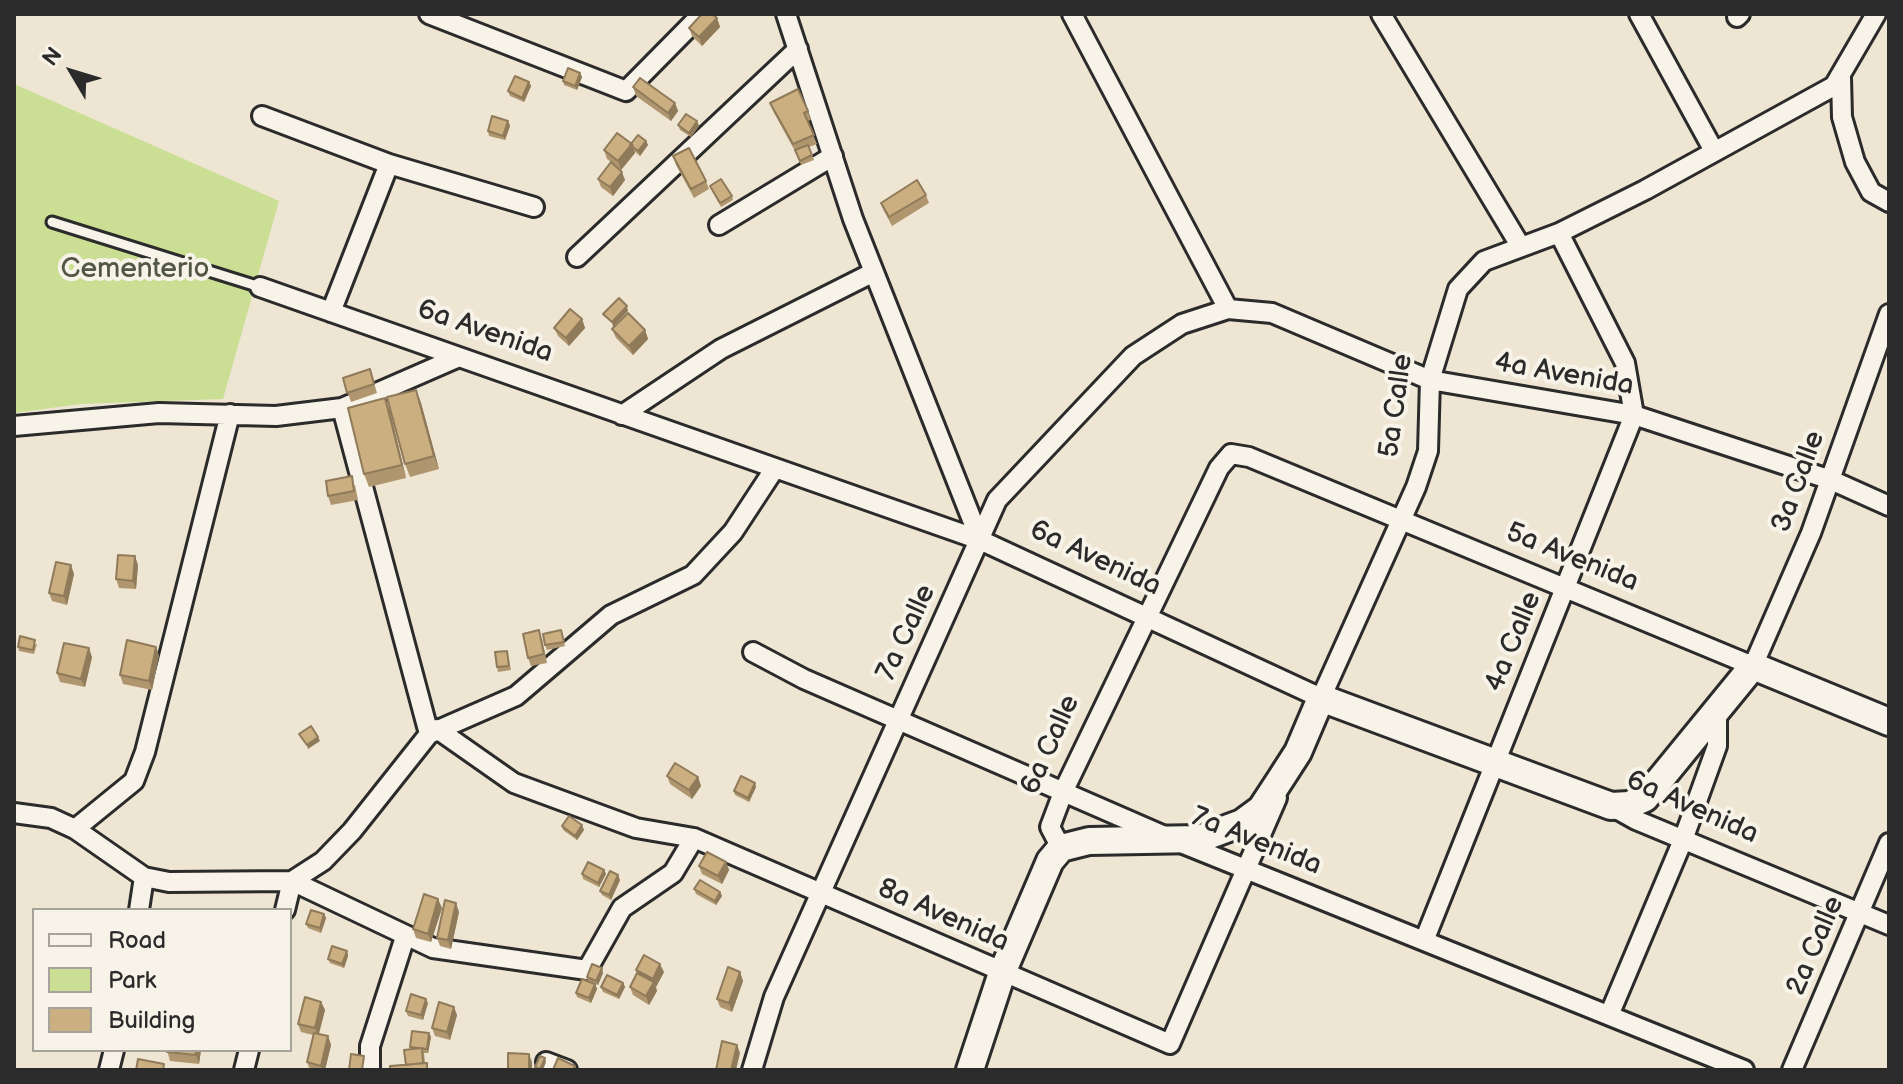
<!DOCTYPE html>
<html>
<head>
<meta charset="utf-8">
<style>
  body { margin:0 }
  #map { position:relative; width:1903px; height:1084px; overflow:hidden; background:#eee5d3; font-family:"Balsamiq Sans",sans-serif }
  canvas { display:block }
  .frame { position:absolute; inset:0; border:16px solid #2b2b2b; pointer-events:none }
  .legend { position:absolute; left:32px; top:908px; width:260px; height:144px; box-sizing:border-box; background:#f7f3e8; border:2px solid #a5a39c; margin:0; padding:10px 14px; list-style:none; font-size:24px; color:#2b2b2b }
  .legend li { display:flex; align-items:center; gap:16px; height:40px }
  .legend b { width:40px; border:2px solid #a5a39c }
  .north { position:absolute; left:32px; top:32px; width:80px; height:80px; -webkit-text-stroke:6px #f7f3e8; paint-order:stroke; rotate:308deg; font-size:22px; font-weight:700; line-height:32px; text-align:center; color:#2b2b2b }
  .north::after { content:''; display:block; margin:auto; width:28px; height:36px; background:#2b2b2b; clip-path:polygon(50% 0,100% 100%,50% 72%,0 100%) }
</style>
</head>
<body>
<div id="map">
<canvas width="1903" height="1084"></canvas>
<div class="frame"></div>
<ul class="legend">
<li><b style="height:10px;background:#f7f3e8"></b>Road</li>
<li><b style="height:22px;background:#cadf94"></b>Park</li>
<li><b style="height:22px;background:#ccaf81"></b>Building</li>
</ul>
<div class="north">N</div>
</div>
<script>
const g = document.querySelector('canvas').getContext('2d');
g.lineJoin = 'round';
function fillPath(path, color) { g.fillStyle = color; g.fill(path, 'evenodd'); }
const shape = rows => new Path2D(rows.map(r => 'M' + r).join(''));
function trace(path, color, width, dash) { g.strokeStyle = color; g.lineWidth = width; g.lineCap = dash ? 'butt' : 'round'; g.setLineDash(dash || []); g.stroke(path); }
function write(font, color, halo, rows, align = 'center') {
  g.font = font + ' "Balsamiq Sans",sans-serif'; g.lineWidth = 8; g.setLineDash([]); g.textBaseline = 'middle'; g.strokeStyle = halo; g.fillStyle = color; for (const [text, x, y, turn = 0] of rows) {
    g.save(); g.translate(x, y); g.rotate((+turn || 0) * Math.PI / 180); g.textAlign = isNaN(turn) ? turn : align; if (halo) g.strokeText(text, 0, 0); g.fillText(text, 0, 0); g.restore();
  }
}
const green = shape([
  [14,84,279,201,223,399,81,404,14,413]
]);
const lane = shape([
  [52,222,260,287]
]);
const street = shape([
  [429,14,626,91,702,14],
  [786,14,853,219,980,540],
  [1072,14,1228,309],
  [1381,14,1521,247],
  [1639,14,1714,151],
  [1737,17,1740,14],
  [1841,78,1842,117,1855,162,1871,192,1889,202],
  [262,116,389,164],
  [719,225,833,156],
  [577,257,798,49],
  [260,287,980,540,1321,698,1416,487,1428,451,1430,380,1458,289,1484,261,1559,233,1645,190,1834,86,1876,14],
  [331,312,389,164,534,207],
  [342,408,429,734],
  [622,415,721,349,874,272],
  [14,426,159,413,276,416,342,408,459,357],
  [753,652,804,679,1176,841,1744,1070],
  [437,729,514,783,636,828,694,838,1170,1044,1277,798],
  [1611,806,1636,820,1889,925],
  [14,813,51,818,75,829,144,877,169,882,292,881,433,948,587,970,622,908,673,873,694,838],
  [75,829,134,781,145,752,230,414],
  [1061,848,1050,827,1064,790,1219,468,1231,454,1249,457,1753,666,1811,533,1889,314],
  [139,910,144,877],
  [285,910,292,881,323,861,352,831,429,734,516,696,611,615,693,575,733,532,775,468],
  [1424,941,1634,415,1625,363,1559,233],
  [1610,1013,1683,840,1717,746,1717,710],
  [546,1062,567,1070],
  [109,1070,114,1050],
  [244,1070,249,1050],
  [370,1070,370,1046,405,937],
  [752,1070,774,997,997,500,1133,356,1182,324,1228,309,1272,313,1430,380,1634,415,1831,480,1889,506],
  [1792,1070,1889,843]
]);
const secondary = shape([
  [970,1070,1002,973,1050,861,1061,848,1089,841,1199,839,1242,823,1261,809,1280,780,1298,752,1321,698,1611,806,1629,805,1645,798,1753,666,1889,722]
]);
const wall = shape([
  [717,18,720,27,702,46,692,36,689,28],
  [580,73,582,77,577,90,564,85,563,81],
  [529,82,531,86,524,102,510,96,508,91],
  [633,87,675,103,678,111,671,121,636,96],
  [770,103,808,111,811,120,807,121,817,144,809,147,814,160,801,165,796,153,773,111],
  [508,121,510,126,505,140,489,136,488,131],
  [697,121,699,126,691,137,680,130,678,125],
  [646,141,648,145,640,156,634,151,635,153,621,170,607,159,604,150],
  [673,156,706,181,709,189,694,198,676,165],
  [598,179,625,180,613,196,601,187],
  [710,186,732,196,733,200,721,207],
  [926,195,929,203,892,226,884,211,881,203],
  [582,319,585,328,569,346,558,336,554,328],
  [612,329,645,330,648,339,633,355,616,338],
  [370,369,377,393,351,402,343,378],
  [416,390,421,403,439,469,410,477,405,464],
  [390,411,406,478,369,487,364,474],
  [355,485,358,500,331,505,328,496],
  [138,565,136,589,119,588,116,579],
  [74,574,67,605,52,601,49,593],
  [561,630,565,646,547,650,545,645],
  [542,639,547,663,531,666,528,658],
  [37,644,34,654,19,651,18,647],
  [507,651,511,670,498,672,497,667],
  [159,655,152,690,123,684,120,675],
  [92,657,85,687,60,682,57,673],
  [667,776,698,777,701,786,692,799,670,784],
  [756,787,749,802,735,795,734,791],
  [562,826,584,830,577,840,563,830],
  [726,862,729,870,722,884,702,874,699,866],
  [604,870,606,874,599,887,583,879,582,874],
  [620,880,611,900,602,895,600,891],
  [694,889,720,892,722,896,716,905,696,894],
  [442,908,431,942,416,938,413,929],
  [459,912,451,949,440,946,437,938],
  [324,914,326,918,321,933,308,928,306,924],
  [347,951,348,956,344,968,330,963,328,959],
  [602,968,603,973,598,985,588,982,587,977],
  [636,970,664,972,656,987,657,991,649,1005,633,995,630,987,637,973],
  [740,972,743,981,732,1012,720,1007,717,999],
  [623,983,625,987,619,999,603,992,601,987],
  [595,984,597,989,591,1003,577,997,576,993],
  [321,1002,325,1010,319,1034,328,1036,331,1045,325,1070,310,1070,307,1062,313,1035,301,1032,298,1024],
  [428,1003,423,1020,408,1016,406,1011],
  [457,1015,450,1040,435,1036,432,1028],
  [429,1033,431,1037,428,1053,424,1053,425,1063,406,1065,411,1049,410,1047],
  [167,1050,201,1050,199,1064,170,1061]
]);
const shadedWall = shape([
  [717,18,720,27,702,46,699,37],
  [580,73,582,77,577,90,575,86],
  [529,82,531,86,524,102,522,98],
  [675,103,678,111,671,121,668,113],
  [508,121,510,126,505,140,503,136],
  [697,121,699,126,691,137,689,133],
  [646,141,648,145,640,156,638,151],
  [632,144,635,153,621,170,618,161],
  [622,172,625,180,613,196,610,187],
  [627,306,628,311,613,327,612,322],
  [582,319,585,328,569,346,566,338],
  [645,330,648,339,633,355,629,346],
  [416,390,421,403,439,469,434,456],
  [385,398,390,411,406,478,402,465],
  [135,556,138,565,136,589,133,581],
  [71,565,74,574,67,605,64,596],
  [156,647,159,655,152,690,149,681],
  [89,648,92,657,85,687,81,679],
  [318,737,320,741,308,749,307,745],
  [698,777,701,786,692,799,689,790],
  [755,783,756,787,749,802,748,798],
  [582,825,584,830,577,840,575,836],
  [726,862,729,870,722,884,718,876],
  [604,870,606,874,599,887,598,883],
  [618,875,620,880,611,900,609,895],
  [720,892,722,896,716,905,715,901],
  [438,899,442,908,431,942,428,934],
  [456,903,459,912,451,949,448,940],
  [324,914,326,918,321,933,320,928],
  [347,951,348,956,344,968,342,964],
  [660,964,664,972,656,987,653,979],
  [602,968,603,973,598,985,596,981],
  [740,972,743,981,732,1012,729,1003],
  [654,982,657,991,649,1005,646,996],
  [623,983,625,987,619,999,617,995],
  [595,984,597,989,591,1003,589,998],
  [426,999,428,1003,423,1020,421,1015],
  [321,1002,325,1010,318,1036,315,1028],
  [454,1007,457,1015,450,1040,447,1032],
  [429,1033,431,1037,428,1053,427,1049],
  [328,1036,331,1045,325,1070,323,1070,321,1066],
  [737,1045,740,1053,736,1070,731,1070],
  [196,1050,201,1050,199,1064,196,1055],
  [529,1054,532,1062,532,1070,529,1069],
  [545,1058,546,1062,543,1070,540,1070]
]);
const building = shape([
  [702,14,712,14,717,18,699,37,689,28,702,14],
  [568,68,580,73,575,86,563,81,568,68],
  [515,76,529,82,522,98,508,91,515,76],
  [640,78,675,103,668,113,633,87,640,78],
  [798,89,808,111,804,113,814,135,793,144,770,103,798,89],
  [686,114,697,121,689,133,678,125,686,114],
  [492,116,508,121,503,136,488,131,492,116],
  [617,133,632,144,618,161,604,150,617,133],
  [638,135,646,141,638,151,633,147,632,144,630,145,638,135],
  [808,145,812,155,800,161,795,150,808,145],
  [689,148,706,181,691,189,673,156,689,148],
  [611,162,622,172,610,187,598,179,611,162],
  [721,179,732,196,720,203,710,186,721,179],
  [917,180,926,195,889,217,881,203,917,180],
  [619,298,627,306,612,322,603,314,619,298],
  [570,309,582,319,566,338,554,328,570,309],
  [628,313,645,330,629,346,612,329,628,313],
  [370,369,374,384,347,393,343,378,370,369],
  [416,390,434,456,405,464,387,397,416,390],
  [385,398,402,465,364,474,348,408,385,398],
  [352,476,354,491,328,496,326,481,352,476],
  [118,555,135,556,133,581,116,579,118,555],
  [56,562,71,565,64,596,49,593,56,562],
  [539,630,544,654,528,658,523,634,539,630],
  [561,630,564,642,545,645,543,634,561,630],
  [20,636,35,640,33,650,18,647,20,636],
  [127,640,156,647,149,681,120,675,127,640],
  [64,643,89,648,81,679,57,673,64,643],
  [507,651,509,666,497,667,495,652,507,651],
  [311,726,318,737,307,745,299,734,311,726],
  [675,763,698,777,689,790,667,776,675,763],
  [741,776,755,783,748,798,734,791,741,776],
  [569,816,582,825,575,836,562,826,569,816],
  [707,852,726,862,718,876,699,866,707,852],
  [588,862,604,870,598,883,582,874,588,862],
  [610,871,618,875,609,895,600,891,610,871],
  [700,880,720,892,715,901,694,889,700,880],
  [424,894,438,899,428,934,413,929,424,894],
  [445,900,456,903,448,940,437,938,445,900],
  [311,910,324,914,320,928,306,924,311,910],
  [332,946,347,951,342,964,328,959,332,946],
  [644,955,660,964,653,979,636,970,644,955],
  [592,964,602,968,596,981,587,977,592,964],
  [728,967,740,972,729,1003,717,999,728,967],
  [637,973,654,982,646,996,630,987,637,973],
  [607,975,623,983,617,995,601,987,607,975],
  [582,979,595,984,589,998,576,993,582,979],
  [411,994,426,999,421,1015,406,1011,411,994],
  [305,997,321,1002,315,1028,298,1024,305,997],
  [439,1002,454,1007,447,1032,432,1028,439,1002],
  [412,1031,429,1033,427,1049,410,1047,412,1031],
  [314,1033,328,1036,321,1066,307,1062,314,1033],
  [722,1041,737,1045,731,1070,716,1070,722,1041],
  [422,1048,423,1063,406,1065,404,1050,422,1048],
  [167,1050,196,1050,196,1055,167,1052,167,1050],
  [508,1053,529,1054,529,1069,508,1069,508,1053],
  [351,1054,364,1056,362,1070,349,1070,351,1054],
  [540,1056,545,1058,540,1069,535,1067,540,1056],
  [558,1058,575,1066,573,1070,553,1070,558,1058],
  [138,1059,164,1064,163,1070,136,1070,138,1059],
  [427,1063,427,1070,390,1070,390,1066,427,1063]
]);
const parkNames = [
  ["Cementerio",135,270]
];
const streetNames = [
  ["6a Avenida",485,332,19],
  ["4a Avenida",1564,375,10],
  ["5a Calle",1397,406,-82],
  ["3a Calle",1799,482,-70],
  ["5a Avenida",1572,558,22],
  ["6a Avenida",1095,559,25],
  ["7a Calle",907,633,-65],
  ["4a Calle",1514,642,-68],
  ["6a Calle",1051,745,-66],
  ["6a Avenida",1692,808,24],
  ["7a Avenida",1256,842,22],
  ["8a Avenida",943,916,24],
  ["2a Calle",1816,946,-67]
];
fillPath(green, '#cadf94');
trace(lane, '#2b2b2b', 15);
trace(street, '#2b2b2b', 24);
trace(secondary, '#2b2b2b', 32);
trace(lane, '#f7f3e8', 9);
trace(street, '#f7f3e8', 18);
trace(secondary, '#f7f3e8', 26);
fillPath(wall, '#af966f');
fillPath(shadedWall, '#8f7a5a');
fillPath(building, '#ccaf81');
trace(building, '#8f7a5a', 2);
write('28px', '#535845', '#f7f3e8', parkNames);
write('28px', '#2b2b2b', '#f7f3e8', streetNames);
</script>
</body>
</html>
